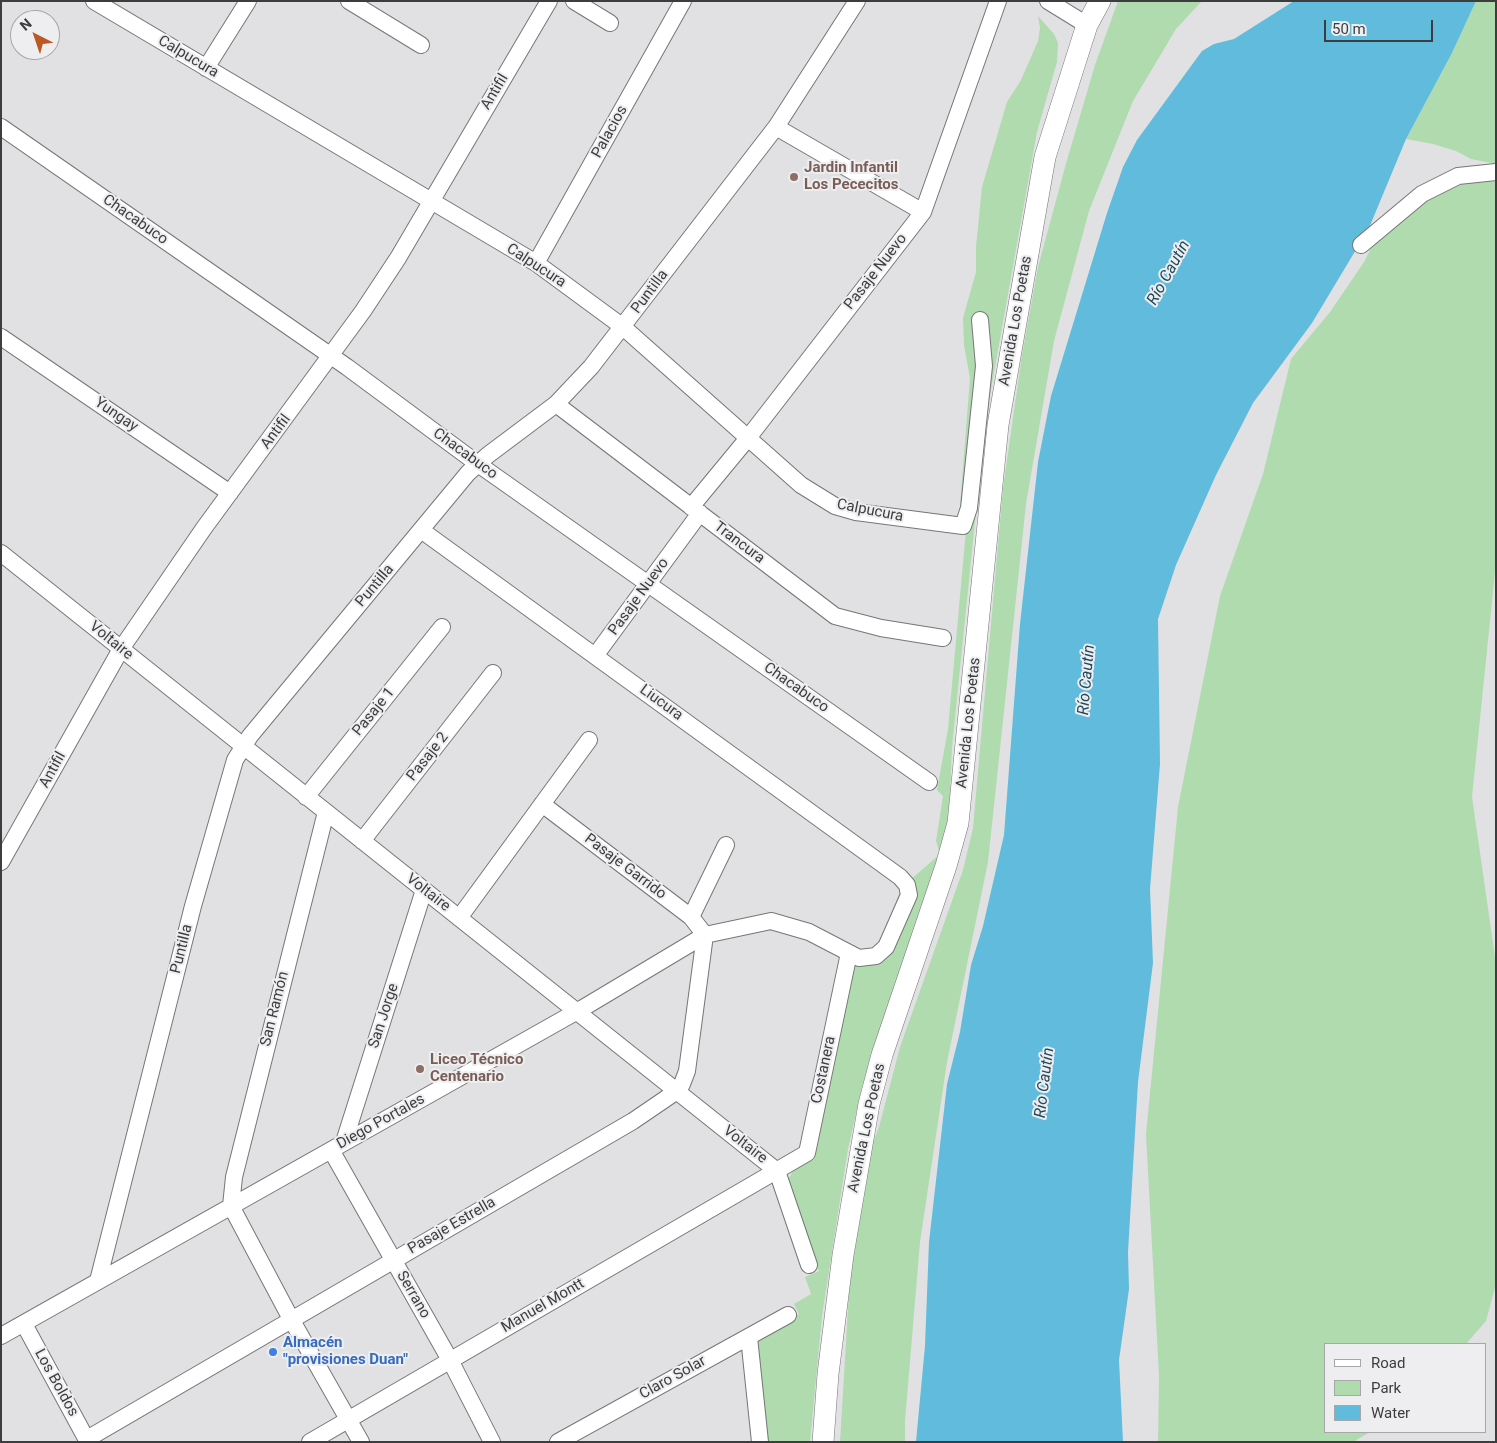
<!DOCTYPE html>
<html>
<head>
<meta charset="utf-8">
<style>
  body { margin:0 }
  #map { position:relative; width:1497px; height:1443px; overflow:hidden; background:#e1e1e3; font-family:Roboto,sans-serif }
  canvas { display:block }
  .frame { position:absolute; inset:0; border:2px solid #3c3d3e; pointer-events:none }
  .legend { position:absolute; left:1324px; top:1343px; width:162px; height:90px; box-sizing:border-box; background:#eeeef1; border:1px solid #a7a7a9; margin:0; padding:6px 9px; list-style:none; font-size:15px; color:#3c3d3e }
  .legend li { display:flex; align-items:center; gap:10px; height:25px }
  .legend b { width:25px; border:1px solid #a7a7a9 }
  .north { position:absolute; left:10px; top:10px; width:50px; height:50px; box-sizing:border-box; background:#eeeef1; border:1px solid #a7a7a9; border-radius:50%; rotate:319deg; font-size:14px; font-weight:700; line-height:20px; text-align:center; color:#3c3d3e }
  .north::after { content:''; display:block; margin:auto; width:18px; height:22px; background:#bc5824; clip-path:polygon(50% 0,100% 100%,50% 72%,0 100%) }
  .scale { position:absolute; left:1324px; top:20px; width:109px; height:22px; box-sizing:border-box; border:2px solid #3c3d3e; border-top:0; padding-left:6px; font-size:15px; line-height:18px; white-space:nowrap; color:#3c3d3e; -webkit-text-stroke:4px #eeeef1; paint-order:stroke }
</style>
</head>
<body>
<div id="map">
<canvas width="1497" height="1443"></canvas>
<div class="frame"></div>
<ul class="legend">
<li><b style="height:6px;background:#fff"></b>Road</li>
<li><b style="height:14px;background:#afdbaf"></b>Park</li>
<li><b style="height:14px;background:#60bbdd"></b>Water</li>
</ul>
<div class="north">N</div>
<div class="scale">50 m</div>
</div>
<script>
const g = document.querySelector('canvas').getContext('2d');
g.lineJoin = 'round';
function fillPath(path, color) { g.fillStyle = color; g.fill(path, 'evenodd'); }
const shape = rows => new Path2D(rows.map(r => 'M' + r).join(''));
function trace(path, color, width, dash) { g.strokeStyle = color; g.lineWidth = width; g.lineCap = dash ? 'butt' : 'round'; g.setLineDash(dash || []); g.stroke(path); }
function write(font, color, halo, rows, align = 'center') {
  g.font = font + ' Roboto,sans-serif'; g.lineWidth = 4; g.setLineDash([]); g.textBaseline = 'middle'; g.strokeStyle = halo; g.fillStyle = color; for (const [text, x, y, turn = 0] of rows) {
    g.save(); g.translate(x, y); g.rotate((+turn || 0) * Math.PI / 180); g.textAlign = isNaN(turn) ? turn : align; if (halo) g.strokeText(text, 0, 0); g.fillText(text, 0, 0); g.restore();
  }
}
const green = shape([
  [1118,1,1202,1,1176,29,1133,101,1089,211,1054,341,1026,504,988,862,947,1062,920,1242,905,1421,905,1442,840,1442,851,1259,864,1166,879,1127,900,1047,963,870,973,828,1003,488,1022,355,1038,267,1067,160,1095,65],
  [1476,1,1496,1,1496,164,1471,159,1456,151,1433,144,1406,139,1452,53],
  [1038,16,1054,34,1058,43,1057,62,1037,132,985,423,952,747,950,795,945,850,920,911,862,1087,848,1149,822,1316,810,1442,765,1442,758,1336,799,1314,794,1304,811,1294,805,1277,819,1271,788,1180,795,1167,814,1154,853,954,871,961,902,887,940,854,936,841,943,796,937,790,948,729,967,519,959,518,970,378,964,345,963,318,976,272,976,247,982,187,1007,102,1021,80,1038,41,1040,28],
  [1496,176,1496,562,1472,797,1496,964,1496,1284,1486,1321,1466,1344,1326,1344,1326,1432,1370,1432,1353,1442,1158,1442,1159,1376,1146,1134,1178,807,1220,596,1263,474,1291,359,1330,312,1364,262,1386,219,1462,183]
]);
const water = shape([
  [1294,1,1476,1,1452,53,1406,139,1369,228,1312,323,1253,403,1216,475,1176,565,1158,619,1160,764,1150,889,1153,963,1138,1082,1128,1252,1129,1289,1119,1360,1123,1442,916,1442,925,1346,929,1242,947,1084,960,1032,971,965,983,926,1004,835,1020,624,1038,462,1051,396,1107,213,1123,167,1137,140,1202,51,1214,44,1234,39]
]);
const minor = shape([
  [94,1,536,263,623,327,801,485,835,506,856,512,963,526,969,508,984,366,980,320],
  [349,1,421,45],
  [574,1,610,23],
  [1048,1,1087,25],
  [206,68,248,1],
  [1,127,347,367,478,464,929,782],
  [776,127,923,212],
  [1361,245,1422,194,1458,176,1496,172],
  [536,263,683,1],
  [1,337,230,493],
  [556,404,835,616,881,628,943,638],
  [691,507,748,438,923,212,998,1],
  [1,553,777,1171,809,1265],
  [595,656,700,513],
  [306,797,442,627],
  [326,812,234,1177,231,1206,291,1319,361,1442],
  [362,841,493,673],
  [1,862,121,649,204,528,363,311,398,258,549,1],
  [691,917,726,845],
  [459,918,589,740],
  [344,1142,424,890],
  [331,1150,450,1360,492,1442],
  [98,1281,193,906,235,760,250,736,468,473,488,455,556,404,591,367,776,127,857,1],
  [24,1324,88,1442],
  [1,1336,583,1008,705,935,771,921,809,932,859,958,876,956,886,947,909,895,907,885,900,877,421,530],
  [749,1337,760,1442],
  [87,1439,633,1121,677,1091,682,1084,687,1071,705,935,691,917,542,804],
  [310,1442,807,1153,849,953],
  [558,1442,788,1315]
]);
const major = shape([
  [823,1442,828,1374,843,1255,869,1104,882,1055,946,866,958,823,998,425,1045,157,1087,25,1100,1]
]);
const markers = [
  [794,177,5,"#8d6e63"],
  [420,1069,5,"#8d6e63"],
  [273,1352,5,"#3f7fe0"]
];
const streetNames = [
  ["Calpucura",188,57,31],
  ["Antifil",495,92,-59],
  ["Palacios",610,132,-61],
  ["Chacabuco",135,220,35],
  ["Calpucura",536,266,33],
  ["Pasaje Nuevo",876,272,-52],
  ["Puntilla",650,292,-53],
  ["Avenida Los Poetas",1016,321,-80],
  ["Yungay",116,415,34],
  ["Antifil",276,432,-53],
  ["Chacabuco",465,454,36],
  ["Calpucura",870,511,11],
  ["Trancura",739,543,37],
  ["Puntilla",375,586,-50],
  ["Pasaje Nuevo",639,597,-54],
  ["Voltaire",111,641,39],
  ["Chacabuco",796,688,35],
  ["Liucura",661,703,36],
  ["Pasaje 1",374,712,-51],
  ["Avenida Los Poetas",969,723,-84],
  ["Pasaje 2",428,757,-52],
  ["Antifil",53,770,-61],
  ["Pasaje Garrido",625,867,37],
  ["Voltaire",428,893,38],
  ["Puntilla",182,949,-76],
  ["San Ramón",275,1009,-76],
  ["San Jorge",384,1016,-72],
  ["Costanera",824,1070,-78],
  ["Diego Portales",381,1122,-29],
  ["Avenida Los Poetas",867,1128,-78],
  ["Voltaire",745,1145,38],
  ["Pasaje Estrella",452,1226,-30],
  ["Serrano",413,1295,60],
  ["Manuel Montt",543,1306,-30],
  ["Claro Solar",673,1378,-29],
  ["Los Boldos",56,1383,61]
];
const educationNames = [
  ["Jardin Infantil",804,168],
  ["Los Pececitos",804,185],
  ["Liceo Técnico",430,1060],
  ["Centenario",430,1077]
];
const shopNames = [
  ["Almacén",283,1343],
  ["\"provisiones Duan\"",283,1360]
];
const waterNames = [
  ["Río Cautín",1169,273,-61],
  ["Río Cautín",1087,680,-85],
  ["Río Cautín",1045,1083,-83]
];
fillPath(green, '#afdbaf');
fillPath(water, '#60bbdd');
trace(minor, '#767678', 18);
trace(major, '#767678', 22);
trace(minor, '#fff', 16);
trace(major, '#fff', 21);
for (const [x, y, r, color] of markers) { const dot = new Path2D(); dot.arc(x, y, r, 0, 2 * Math.PI); g.fillStyle = color; g.fill(dot); trace(dot, '#eeeef1', 2); }
write('15px', '#3c3d3e', '#eeeef1', streetNames);
write('bold 15px', '#785e54', '#eeeef1', educationNames, 'left');
write('bold 15px', '#366cbe', '#eeeef1', shopNames, 'left');
write('italic 16px', '#224a5a', '#eeeef1', waterNames);
</script>
</body>
</html>
